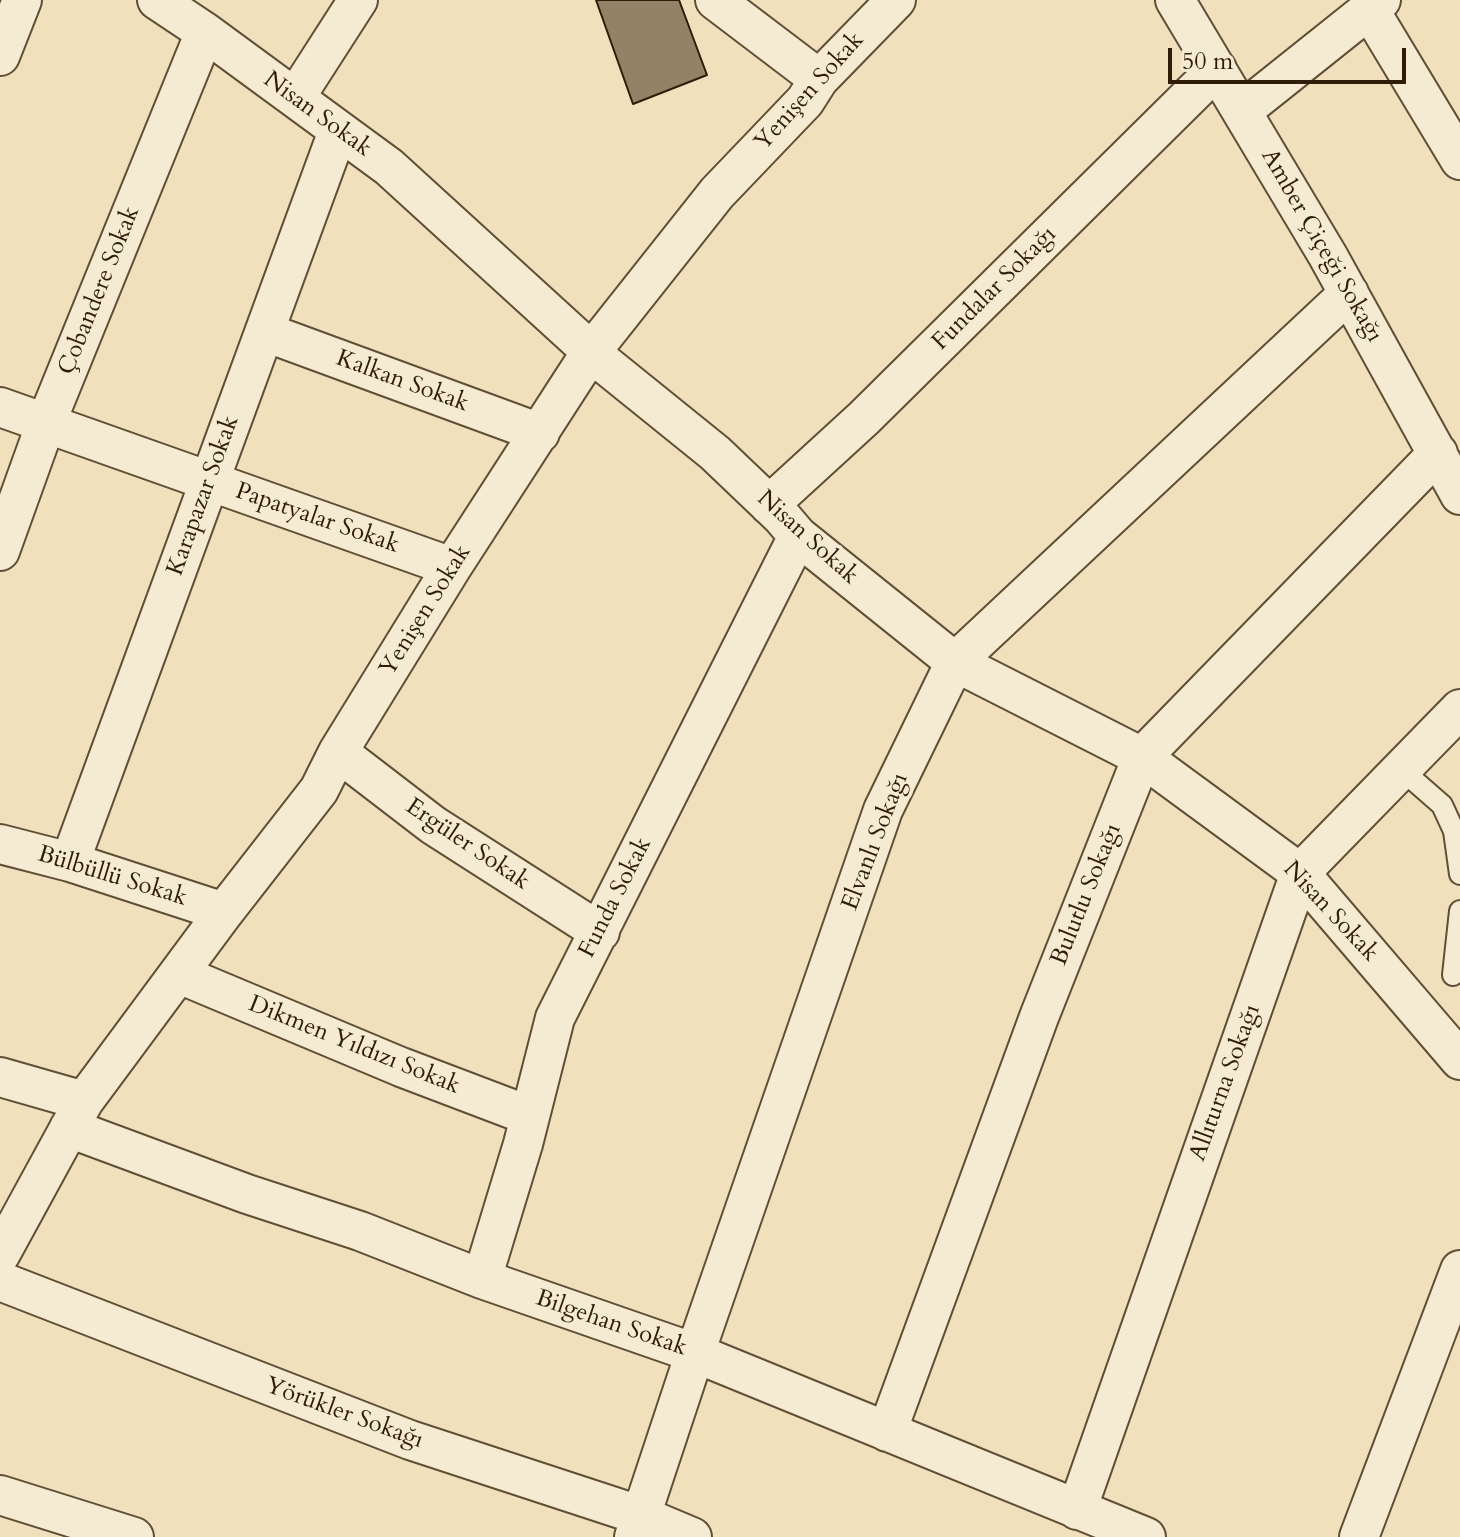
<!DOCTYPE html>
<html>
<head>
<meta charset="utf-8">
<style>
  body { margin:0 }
  #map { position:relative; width:1460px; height:1537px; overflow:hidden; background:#f0e0bc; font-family:Cardo,serif }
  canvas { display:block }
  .scale { position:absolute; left:1168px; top:48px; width:238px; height:36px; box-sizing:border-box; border:4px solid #301d09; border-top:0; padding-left:10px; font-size:24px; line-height:28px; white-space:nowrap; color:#301d09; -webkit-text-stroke:6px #f5ebd3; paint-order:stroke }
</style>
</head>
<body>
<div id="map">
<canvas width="1460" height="1537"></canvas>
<div class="scale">50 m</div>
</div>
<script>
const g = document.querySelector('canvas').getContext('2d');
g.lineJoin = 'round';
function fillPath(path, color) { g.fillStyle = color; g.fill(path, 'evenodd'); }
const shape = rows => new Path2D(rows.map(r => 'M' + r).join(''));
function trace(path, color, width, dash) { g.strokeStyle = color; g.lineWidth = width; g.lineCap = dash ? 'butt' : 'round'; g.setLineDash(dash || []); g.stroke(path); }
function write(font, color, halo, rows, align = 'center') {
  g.font = font + ' Cardo,serif'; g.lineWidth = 7; g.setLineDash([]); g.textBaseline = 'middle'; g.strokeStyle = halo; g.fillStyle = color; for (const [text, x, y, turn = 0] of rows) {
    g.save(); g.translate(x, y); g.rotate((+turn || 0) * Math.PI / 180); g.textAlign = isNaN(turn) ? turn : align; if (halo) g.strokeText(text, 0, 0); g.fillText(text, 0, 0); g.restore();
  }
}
const building = shape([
  [596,0,679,0,707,75,633,104,596,0]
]);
const lane = shape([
  [1402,770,1442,805,1454,831,1460,874],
  [1453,975,1460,911]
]);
const street = shape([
  [157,0,205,32,389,167,606,365,715,453,781,516,798,536,955,662,1142,757,1300,873,1460,1060],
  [715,0,819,79],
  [1175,0,1328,256,1460,495],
  [1369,9,1460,160],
  [0,56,22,0],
  [295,98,358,0],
  [1242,111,1381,0],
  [265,332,540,433],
  [0,407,452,567],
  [769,505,864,418,1217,69],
  [0,551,46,423,205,32],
  [338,752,433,825,600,932],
  [0,844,70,862,224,912],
  [70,862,338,131],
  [179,974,401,1067,530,1116],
  [0,1077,84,1101],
  [69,1128,247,1194,360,1231,482,1279,695,1353,1146,1537],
  [0,1255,84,1101,224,912,319,790,338,752,452,567,591,352,717,193,805,101,819,79,896,0],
  [482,1279,523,1144,555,1018,798,536],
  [0,1281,410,1440,642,1516,692,1537],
  [887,1432,1039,1017,1142,757,1438,453],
  [0,1495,134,1537],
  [1077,1510,1300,873,1460,709],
  [634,1537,695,1353,883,810,955,662,1349,293],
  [1359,1537,1460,1270]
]);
const streetNames = [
  ["Yenişen Sokak",810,92,-48],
  ["Nisan Sokak",317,115,36],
  ["Amber Çiçeği Sokağı",1321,246,60],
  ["Fundalar Sokağı",995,289,-45],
  ["Çobandere Sokak",100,291,-68],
  ["Kalkan Sokak",402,382,20],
  ["Karapazar Sokak",204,496,-70],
  ["Papatyalar Sokak",317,519,19],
  ["Nisan Sokak",807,538,42],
  ["Yenişen Sokak",426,611,-58],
  ["Elvanlı Sokağı",876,842,-69],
  ["Ergüler Sokak",467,845,34],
  ["Bülbüllü Sokak",112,877,17],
  ["Bulutlu Sokağı",1087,895,-68],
  ["Funda Sokak",616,898,-63],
  ["Nisan Sokak",1330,912,47],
  ["Dikmen Yıldızı Sokak",354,1046,22],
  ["Allıturna Sokağı",1226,1083,-70],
  ["Bilgehan Sokak",611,1324,19],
  ["Yörükler Sokağı",344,1414,20]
];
fillPath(building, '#948266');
trace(building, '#301d09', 2);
trace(lane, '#604e36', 24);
trace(street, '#604e36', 42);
trace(lane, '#f5ebd3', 20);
trace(street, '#f5ebd3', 38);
write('24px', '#301d09', '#f5ebd3', streetNames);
</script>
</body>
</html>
